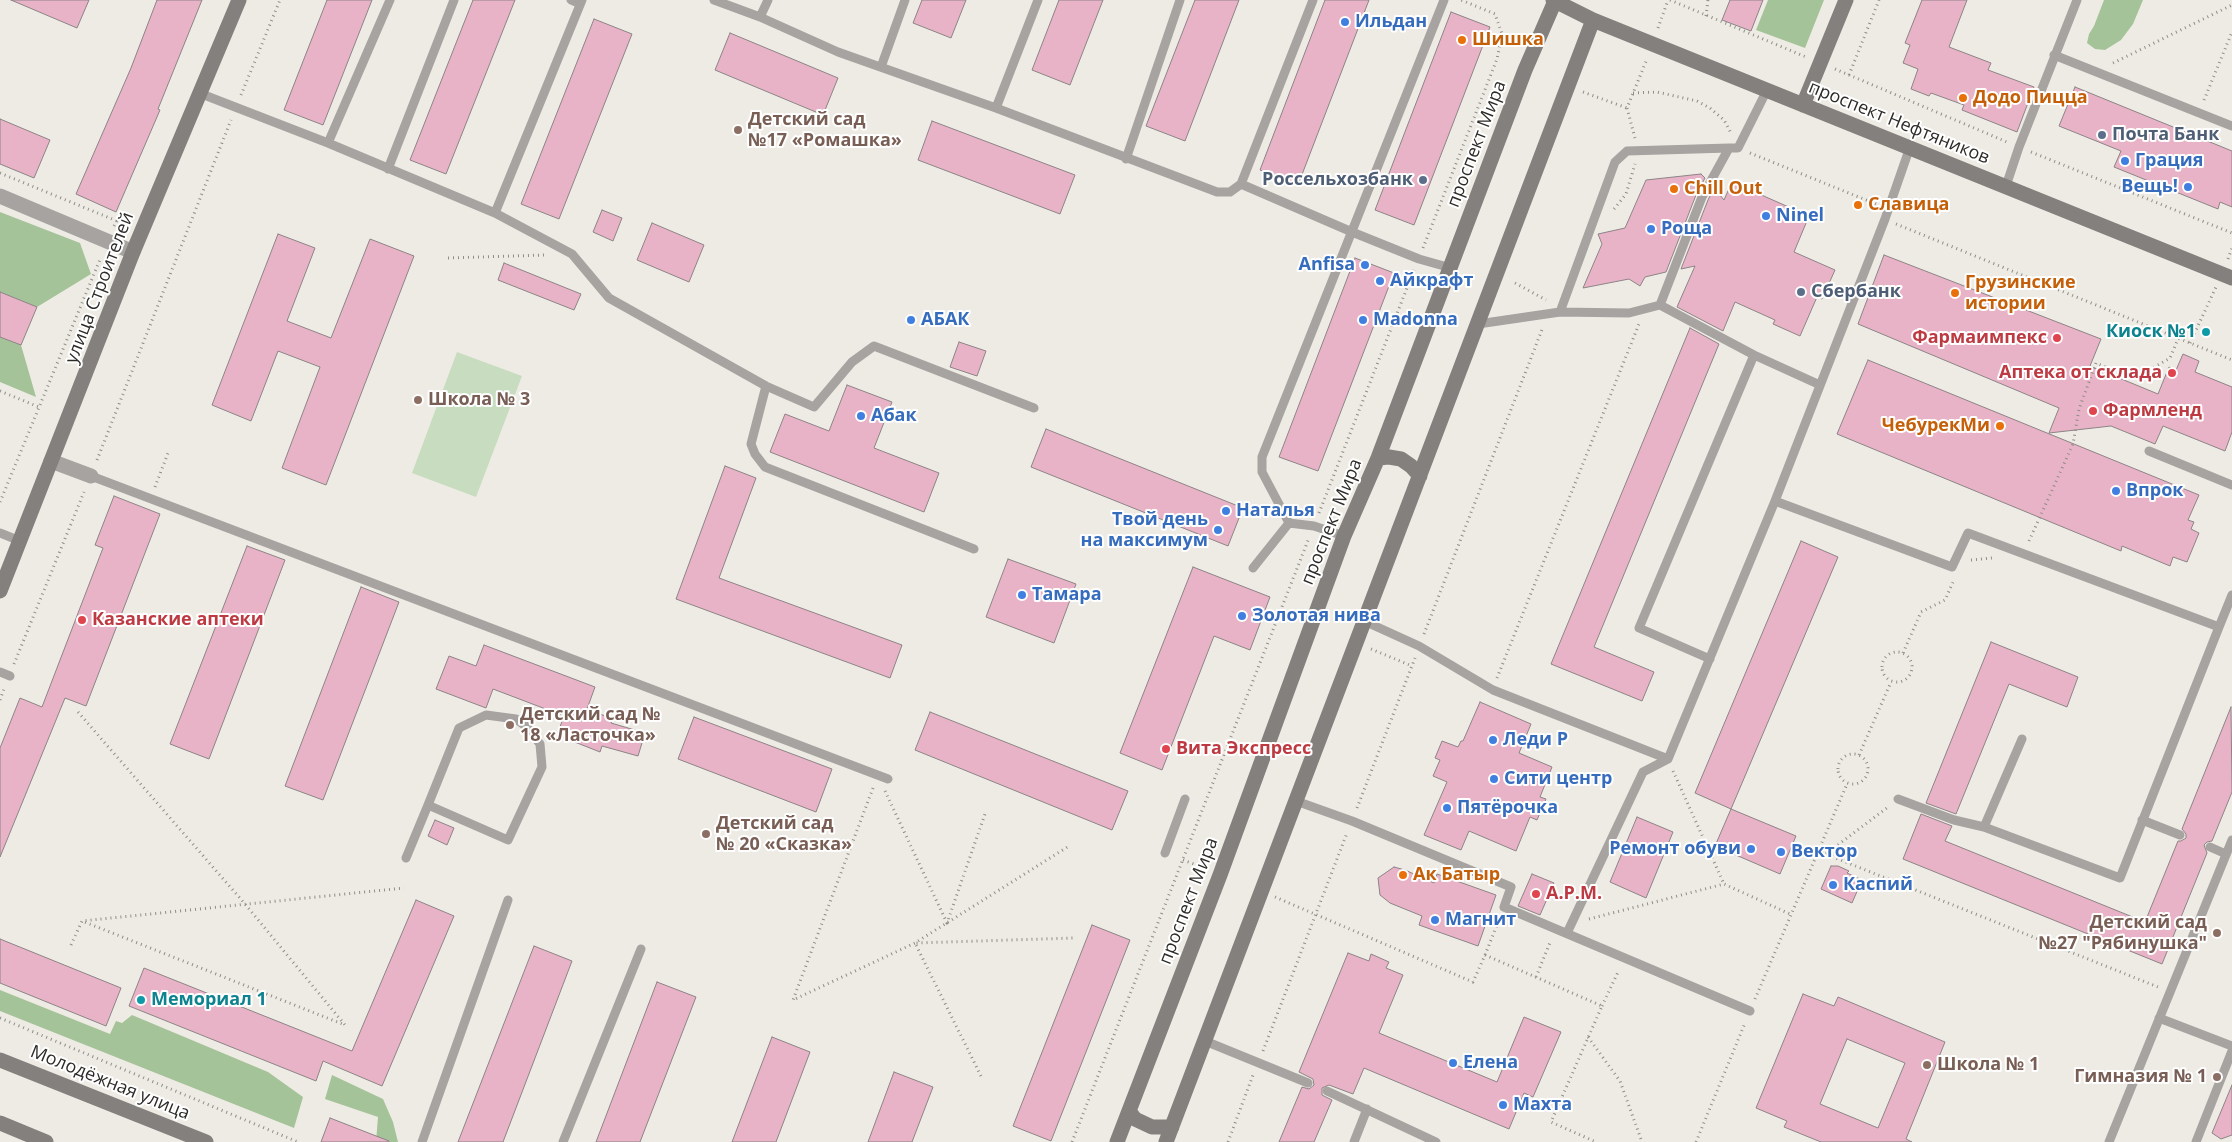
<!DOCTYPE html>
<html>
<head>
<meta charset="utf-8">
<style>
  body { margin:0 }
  canvas { display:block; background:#eeebe4 }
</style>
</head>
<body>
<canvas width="2232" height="1142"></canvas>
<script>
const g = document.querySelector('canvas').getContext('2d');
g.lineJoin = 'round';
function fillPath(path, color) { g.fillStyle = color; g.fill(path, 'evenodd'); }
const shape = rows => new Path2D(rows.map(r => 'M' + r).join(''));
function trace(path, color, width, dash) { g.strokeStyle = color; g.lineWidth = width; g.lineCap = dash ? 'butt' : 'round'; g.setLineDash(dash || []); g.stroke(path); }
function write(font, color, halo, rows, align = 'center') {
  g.font = font + ' "Open Sans",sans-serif'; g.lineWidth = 4; g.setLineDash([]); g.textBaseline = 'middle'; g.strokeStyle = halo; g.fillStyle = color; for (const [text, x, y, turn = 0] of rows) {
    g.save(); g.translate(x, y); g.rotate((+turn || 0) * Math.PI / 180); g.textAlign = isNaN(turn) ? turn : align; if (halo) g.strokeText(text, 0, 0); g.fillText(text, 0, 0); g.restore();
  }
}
const green = shape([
  [457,352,522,376,476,497,412,473]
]);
const forest = shape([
  [1768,0,1824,0,1805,48,1756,30],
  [2104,0,2143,0,2133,24,2121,40,2105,50,2095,49,2087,43,2089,34,2094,26],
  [0,212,80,243,91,274,37,307,0,292],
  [0,337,21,345,36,397,0,382],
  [0,990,110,1034,116,1021,122,1023,132,1015,268,1072,303,1097,294,1128,0,1011],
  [332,1075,383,1099,393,1122,398,1142,376,1142,378,1117,325,1099]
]);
const building = shape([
  [11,0,89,0,77,28,11,0],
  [157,0,202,0,158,109,160,110,116,212,76,194,131,68,157,0],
  [327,0,372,0,323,125,284,110,327,0],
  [473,0,515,0,446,174,410,160,473,0],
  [922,0,966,0,951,38,913,23,922,0],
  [1059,0,1103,0,1070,85,1032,70,1059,0],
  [1195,0,1239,0,1185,141,1146,126,1195,0],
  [1325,0,1369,0,1298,185,1260,170,1325,0],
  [1730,0,1763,0,1751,31,1722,20,1730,0],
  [1922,0,1967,0,1949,47,1991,63,1988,70,2034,87,2017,132,1962,110,1964,105,1931,93,1929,96,1911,89,1918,69,1903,63,1910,45,1905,43,1922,0],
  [1451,12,1490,27,1414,225,1375,210,1451,12],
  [594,19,632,34,559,219,521,204,594,19],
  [730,33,838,78,823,115,715,70,730,33],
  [2075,87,2232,151,2232,207,2220,202,2218,209,2114,167,2121,151,2059,126,2075,87],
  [0,119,50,140,34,178,0,164,0,119],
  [932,121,1075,175,1060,214,918,160,932,121],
  [1701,174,1705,178,1696,195,1666,272,1645,277,1640,286,1629,279,1583,288,1602,244,1598,234,1625,228,1646,180,1701,174],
  [1732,182,1809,216,1794,252,1835,270,1822,299,1817,297,1800,336,1773,324,1775,320,1735,302,1723,331,1677,307,1695,266,1681,269,1708,200,1714,188,1724,200,1732,182],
  [602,210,622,218,613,241,593,232,602,210],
  [652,223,704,245,689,282,637,260,652,223],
  [278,234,315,248,287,321,331,338,370,239,414,256,326,485,282,468,320,367,278,351,251,421,212,405,278,234],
  [1884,255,2101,339,2090,366,2158,394,2169,367,2176,370,2183,354,2199,361,2195,372,2232,387,2232,432,2225,451,2163,426,2155,444,2111,426,2049,433,2059,408,1858,324,1884,255],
  [1355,258,1394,273,1318,471,1279,457,1355,258],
  [504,263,581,294,574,310,498,280,504,263],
  [0,292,37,307,21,345,0,337,0,292],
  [1690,328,1719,344,1594,647,1654,672,1642,701,1551,664,1690,328],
  [959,342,986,351,977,376,950,367,959,342],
  [1868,360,2199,495,2188,520,2194,522,2191,529,2199,533,2187,562,2173,557,2170,566,2122,546,2121,551,1837,434,1868,360],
  [847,385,892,402,874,448,939,473,924,512,770,452,785,414,829,431,847,385],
  [1046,429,1243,508,1228,546,1031,467,1046,429],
  [725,466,756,478,719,578,902,645,890,678,676,599,725,466],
  [114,496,160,514,86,706,65,698,0,857,0,748,20,698,42,707,103,548,95,545,114,496],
  [1801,541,1838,557,1731,809,1695,793,1801,541],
  [247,546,285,560,209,759,170,744,247,546],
  [1008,559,1076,584,1054,643,986,617,1008,559],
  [1193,567,1270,597,1250,650,1214,636,1162,770,1120,753,1193,567],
  [361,587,399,602,323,800,285,786,361,587],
  [1991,642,2078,677,2067,707,2009,684,1956,814,1926,803,1991,642],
  [484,645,595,687,587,709,613,719,611,723,645,733,638,756,602,746,600,752,557,735,564,716,493,689,486,708,436,689,449,656,476,666,484,645],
  [1480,702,1531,724,1519,753,1552,767,1540,797,1546,799,1537,820,1530,817,1516,851,1469,831,1461,850,1424,835,1447,782,1433,776,1440,760,1435,758,1442,741,1458,747,1461,741,1463,741,1480,702],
  [2231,707,2232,792,2212,841,2207,842,2204,845,2207,853,2162,964,1903,859,1921,814,1952,826,1945,841,2145,922,2178,841,2181,841,2186,838,2186,834,2182,829,2231,707],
  [930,712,1128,791,1112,830,915,750,930,712],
  [694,717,832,769,816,812,678,759,694,717],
  [1731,809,1796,836,1780,874,1715,846,1731,809],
  [1637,817,1673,832,1646,898,1610,882,1637,817],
  [435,820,454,828,447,845,428,836,435,820],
  [1831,866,1838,866,1849,871,1847,873,1862,880,1852,903,1821,889,1831,866],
  [1394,867,1405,870,1434,883,1437,874,1496,895,1478,946,1419,925,1422,916,1390,903,1380,895,1378,878,1394,867],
  [1532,874,1554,883,1540,915,1518,906,1532,874],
  [416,900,454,916,382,1086,323,1061,316,1081,129,1006,144,968,352,1051,416,900],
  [1092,925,1130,940,1051,1141,1013,1126,1092,925],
  [0,939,121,988,106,1026,0,983,0,939],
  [534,946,572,961,503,1142,458,1142,534,946],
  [1348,953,1369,961,1371,954,1389,962,1386,968,1403,975,1379,1033,1497,1082,1524,1017,1561,1032,1533,1097,1524,1093,1509,1129,1364,1068,1353,1094,1329,1085,1322,1088,1322,1095,1332,1100,1314,1142,1279,1142,1302,1087,1309,1089,1314,1085,1313,1079,1299,1072,1348,953],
  [657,982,696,997,640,1142,596,1142,657,982],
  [1803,994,1834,1006,1838,997,1945,1042,1906,1139,1912,1142,1821,1142,1784,1127,1787,1121,1756,1108,1803,994],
  [1847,1039,1905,1063,1878,1128,1820,1104,1847,1039],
  [772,1037,810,1052,776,1142,732,1142,772,1037],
  [894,1072,933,1087,912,1142,868,1142,894,1072],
  [2232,1085,2232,1135,2221,1139,2212,1133,2232,1085],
  [330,1118,389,1141,389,1142,321,1142,330,1118]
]);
const path = shape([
  [1670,0,1806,57],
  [1706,16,1708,0],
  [1658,28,1668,0],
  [2113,63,2232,5],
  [1835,69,2007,142],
  [1849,75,1879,0],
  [1583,92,1627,108],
  [1633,93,1657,92,1697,101,1710,108,1724,120,1731,133],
  [241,95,280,0],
  [2204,100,2232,32],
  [1635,138,1627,108,1647,59],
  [2031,152,2232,233],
  [1750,153,1876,204],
  [0,173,117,221],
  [1614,209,1626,194,1635,164],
  [1896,224,2232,360],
  [114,226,117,221,127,222],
  [1423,248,1497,59,1502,34,1495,14,1461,0],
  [448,258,544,255],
  [2228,259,2232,248],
  [1515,283,1546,300],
  [2190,343,2216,287],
  [0,391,39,407],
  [97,460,231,120],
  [155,487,168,453],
  [0,502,101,257],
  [1319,513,1414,270],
  [2029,541,2073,444,2079,409,2096,363,2134,379,2170,358,2178,339],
  [1971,560,1992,558],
  [1424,634,1543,327],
  [1371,649,1412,666],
  '1882 667a15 15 0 1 1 30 0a15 15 0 1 1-30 0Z',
  [1903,653,1921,612,1945,600,1954,580],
  [14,664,84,492],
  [1497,678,1639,324],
  [0,700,4,689],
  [78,712,245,904,345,1025,82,921],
  '1838 769a15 15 0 1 1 30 0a15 15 0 1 1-30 0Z',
  [1859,755,1891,682],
  [1673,771,1724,884],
  [873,788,793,1000,915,943,1069,846],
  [885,791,947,923,985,814],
  [1357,808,1415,658],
  [1818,851,2158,987],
  [1826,854,1888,807],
  [1183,860,1205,868],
  [1275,897,1473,982,1485,955,1602,1006,1551,1122,1596,1142],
  [1589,919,1724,884,1790,914],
  [71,945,82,921,404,888],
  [1485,955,1499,920],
  [1536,977,1551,940],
  [1755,999,1847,784],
  [1602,1006,1619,970],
  [0,1018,298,1142],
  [1588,1037,1620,1081,1642,1142],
  [1263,1051,1347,833],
  [981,1076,915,943,1074,938],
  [1072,1142,1309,538],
  [1228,1142,1253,1075],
  [1696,1142,1745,1023]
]);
const lane = shape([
  [571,0,580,4],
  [714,0,760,17,838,52,996,108,1217,192,1230,192,1241,184,1352,232,1419,259,1451,268],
  [760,17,768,0],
  [2054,55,2232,126],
  [881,67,905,0],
  [1767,90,1738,148,1729,148,1702,197,1660,305,1754,355,1820,385],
  [199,93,328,143,495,213,572,254,609,298,766,386,814,407,852,362,874,346,1034,408],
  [996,108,1038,0],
  [328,143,390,0],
  [1126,159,1180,0],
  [388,169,454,0],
  [1241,184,1313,0],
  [2006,186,2019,147,2077,0],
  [495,213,582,0],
  [1560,312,1615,162,1627,151,1729,148],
  [1478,324,1560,312,1629,313,1660,305],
  [766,386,751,444,755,454,765,467,974,549],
  [2149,451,2232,485],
  [91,476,888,779],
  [1775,501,1952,567,1968,533,2219,627,2232,595],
  [0,533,20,541],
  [1344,536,1314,526,1289,523,1262,472,1262,457,1444,0],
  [1253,568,1289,523],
  [1364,621,1419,646,1493,690,1668,759],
  [1710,659,1639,628,1754,355],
  [0,672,10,676],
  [2022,739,1984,827,2120,878,2219,627],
  [1898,799,1954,820,1984,827],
  [1296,801,1352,821,1511,887,1504,907,1750,1011],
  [2142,820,2180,835],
  [2210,847,2226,854],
  [1165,853,1185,799],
  [406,858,428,805,459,728,486,715,516,719,527,727,540,744,542,767,508,840,428,805],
  [1567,933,1643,772,1668,759,1775,501,1885,219,1910,147],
  [2159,1018,2232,1046],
  [1205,1041,1308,1083],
  [1327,1091,1436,1142],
  [422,1142,508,900],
  [563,1142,641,949],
  [1354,1142,1367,1109],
  [2109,1142,2232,840],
  [2196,1142,2232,1051]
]);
const street = shape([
  [0,196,133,252],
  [51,461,91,476]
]);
const secondary = shape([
  [1553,0,1593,20,2232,278],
  [1803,105,1846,0],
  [1378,458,1389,457,1401,459,1411,466,1420,476],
  [0,591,133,252,239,0],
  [0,1060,206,1142],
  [1129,1111,1135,1119,1152,1127,1172,1127],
  [0,1123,46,1142],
  [1117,1142,1220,875,1344,536,1378,458,1525,70,1555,1],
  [1166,1142,1593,20]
]);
const markers = [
  [1345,22,5,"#3f7fe0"],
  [1462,40,5,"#e8710a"],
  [1963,98,5,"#e8710a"],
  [738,130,5,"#8d6e63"],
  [2102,135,5,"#5c6f8a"],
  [2125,161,5,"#3f7fe0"],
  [1423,180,5,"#5c6f8a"],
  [2188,187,5,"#3f7fe0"],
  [1674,189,5,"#e8710a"],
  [1858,205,5,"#e8710a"],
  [1766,216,5,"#3f7fe0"],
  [1651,229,5,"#3f7fe0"],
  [1365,265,5,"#3f7fe0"],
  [1380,281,5,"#3f7fe0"],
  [1801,292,5,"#5c6f8a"],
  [1955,293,5,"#e8710a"],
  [911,320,5,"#3f7fe0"],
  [1363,320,5,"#3f7fe0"],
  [2206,332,5,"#0f9aa8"],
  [2057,338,5,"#e0444e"],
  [2172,373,5,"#e0444e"],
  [418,400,5,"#8d6e63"],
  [2093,411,5,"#e0444e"],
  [861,416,5,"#3f7fe0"],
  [2000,426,5,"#e8710a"],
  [2116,491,5,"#3f7fe0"],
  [1226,511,5,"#3f7fe0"],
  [1218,530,5,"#3f7fe0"],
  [1022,595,5,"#3f7fe0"],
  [1242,616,5,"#3f7fe0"],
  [82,620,5,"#e0444e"],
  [510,725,5,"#8d6e63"],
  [1493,740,5,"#3f7fe0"],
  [1166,749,5,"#e0444e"],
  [1494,779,5,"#3f7fe0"],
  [1447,808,5,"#3f7fe0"],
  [706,834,5,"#8d6e63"],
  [1751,849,5,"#3f7fe0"],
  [1781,852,5,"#3f7fe0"],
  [1403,875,5,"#e8710a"],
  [1833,885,5,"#3f7fe0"],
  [1536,894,5,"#e0444e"],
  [1435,920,5,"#3f7fe0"],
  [2217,933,5,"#8d6e63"],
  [141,1000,5,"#0f9aa8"],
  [1453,1063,5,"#3f7fe0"],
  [1927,1065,5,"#8d6e63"],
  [2217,1077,5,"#8d6e63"],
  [1503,1105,5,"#3f7fe0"]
];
const shopNames = [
  ["Ильдан",1355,22],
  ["Грация",2135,161],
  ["Вещь!",2178,187,"right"],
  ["Ninel",1776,216],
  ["Роща",1661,229],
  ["Anfisa",1355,265,"right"],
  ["Айкрафт",1390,281],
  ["АБАК",921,320],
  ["Madonna",1373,320],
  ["Абак",871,416],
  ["Впрок",2126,491],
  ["Наталья",1236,511],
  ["Твой день",1208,520,"right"],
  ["на максимум",1208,541,"right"],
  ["Тамара",1032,595],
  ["Золотая нива",1252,616],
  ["Леди Р",1503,740],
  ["Сити центр",1504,779],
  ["Пятёрочка",1457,808],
  ["Ремонт обуви",1741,849,"right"],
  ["Вектор",1791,852],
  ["Каспий",1843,885],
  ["Магнит",1445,920],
  ["Елена",1463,1063],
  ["Махта",1513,1105]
];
const foodNames = [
  ["Шишка",1472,40],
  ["Додо Пицца",1973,98],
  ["Chill Out",1684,189],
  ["Славица",1868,205],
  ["Грузинские",1965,283],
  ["истории",1965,304],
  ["ЧебурекМи",1990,426,"right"],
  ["Ак Батыр",1413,875]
];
const educationNames = [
  ["Детский сад",748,120],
  ["№17 «Ромашка»",748,141],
  ["Школа № 3",428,400],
  ["Детский сад №",520,715],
  ["18 «Ласточка»",520,736],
  ["Детский сад",716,824],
  ["№ 20 «Сказка»",716,845],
  ["Детский сад",2207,923,"right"],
  ["№27 \"Рябинушка\"",2207,944,"right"],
  ["Школа № 1",1937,1065],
  ["Гимназия № 1",2207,1077,"right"]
];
const streetNames = [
  ["проспект Нефтяников",1899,123,22],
  ["проспект Мира",1477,144,-69],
  ["улица Строителей",100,288,-69],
  ["проспект Мира",1332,522,-68],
  ["проспект Мира",1189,901,-69],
  ["Молодёжная улица",110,1083,22]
];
const serviceNames = [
  ["Почта Банк",2112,135],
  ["Россельхозбанк",1413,180,"right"],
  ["Сбербанк",1811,292]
];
const cultureNames = [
  ["Киоск №1",2196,332],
  ["Мемориал 1",151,1000,"left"]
];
const healthNames = [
  ["Фармаимпекс",2047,338,"right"],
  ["Аптека от склада",2162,373,"right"],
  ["Фармленд",2103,411],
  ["Казанские аптеки",92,620],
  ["Вита Экспресс",1176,749],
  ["А.Р.М.",1546,894]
];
fillPath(green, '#c8dcc0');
fillPath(forest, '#a5c398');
fillPath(building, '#e8b3c6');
trace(building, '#8c8487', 1);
trace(path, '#8f8d88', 3, [1, 4]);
trace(lane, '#a6a3a1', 9);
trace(street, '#a6a3a1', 15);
trace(secondary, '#84807e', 15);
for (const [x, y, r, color] of markers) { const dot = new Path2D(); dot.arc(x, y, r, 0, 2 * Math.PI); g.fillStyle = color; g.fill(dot); trace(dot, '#fff', 2); }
write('bold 18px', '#366cbe', '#fff', shopNames, 'left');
write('bold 18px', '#c56008', '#fff', foodNames, 'left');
write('bold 18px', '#785e54', '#fff', educationNames, 'left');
write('18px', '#2c2b28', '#fff', streetNames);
write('bold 18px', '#4e5e75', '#fff', serviceNames, 'left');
write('bold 18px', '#0d838f', '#fff', cultureNames, 'right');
write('bold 18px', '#be3a42', '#fff', healthNames, 'left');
</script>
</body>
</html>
